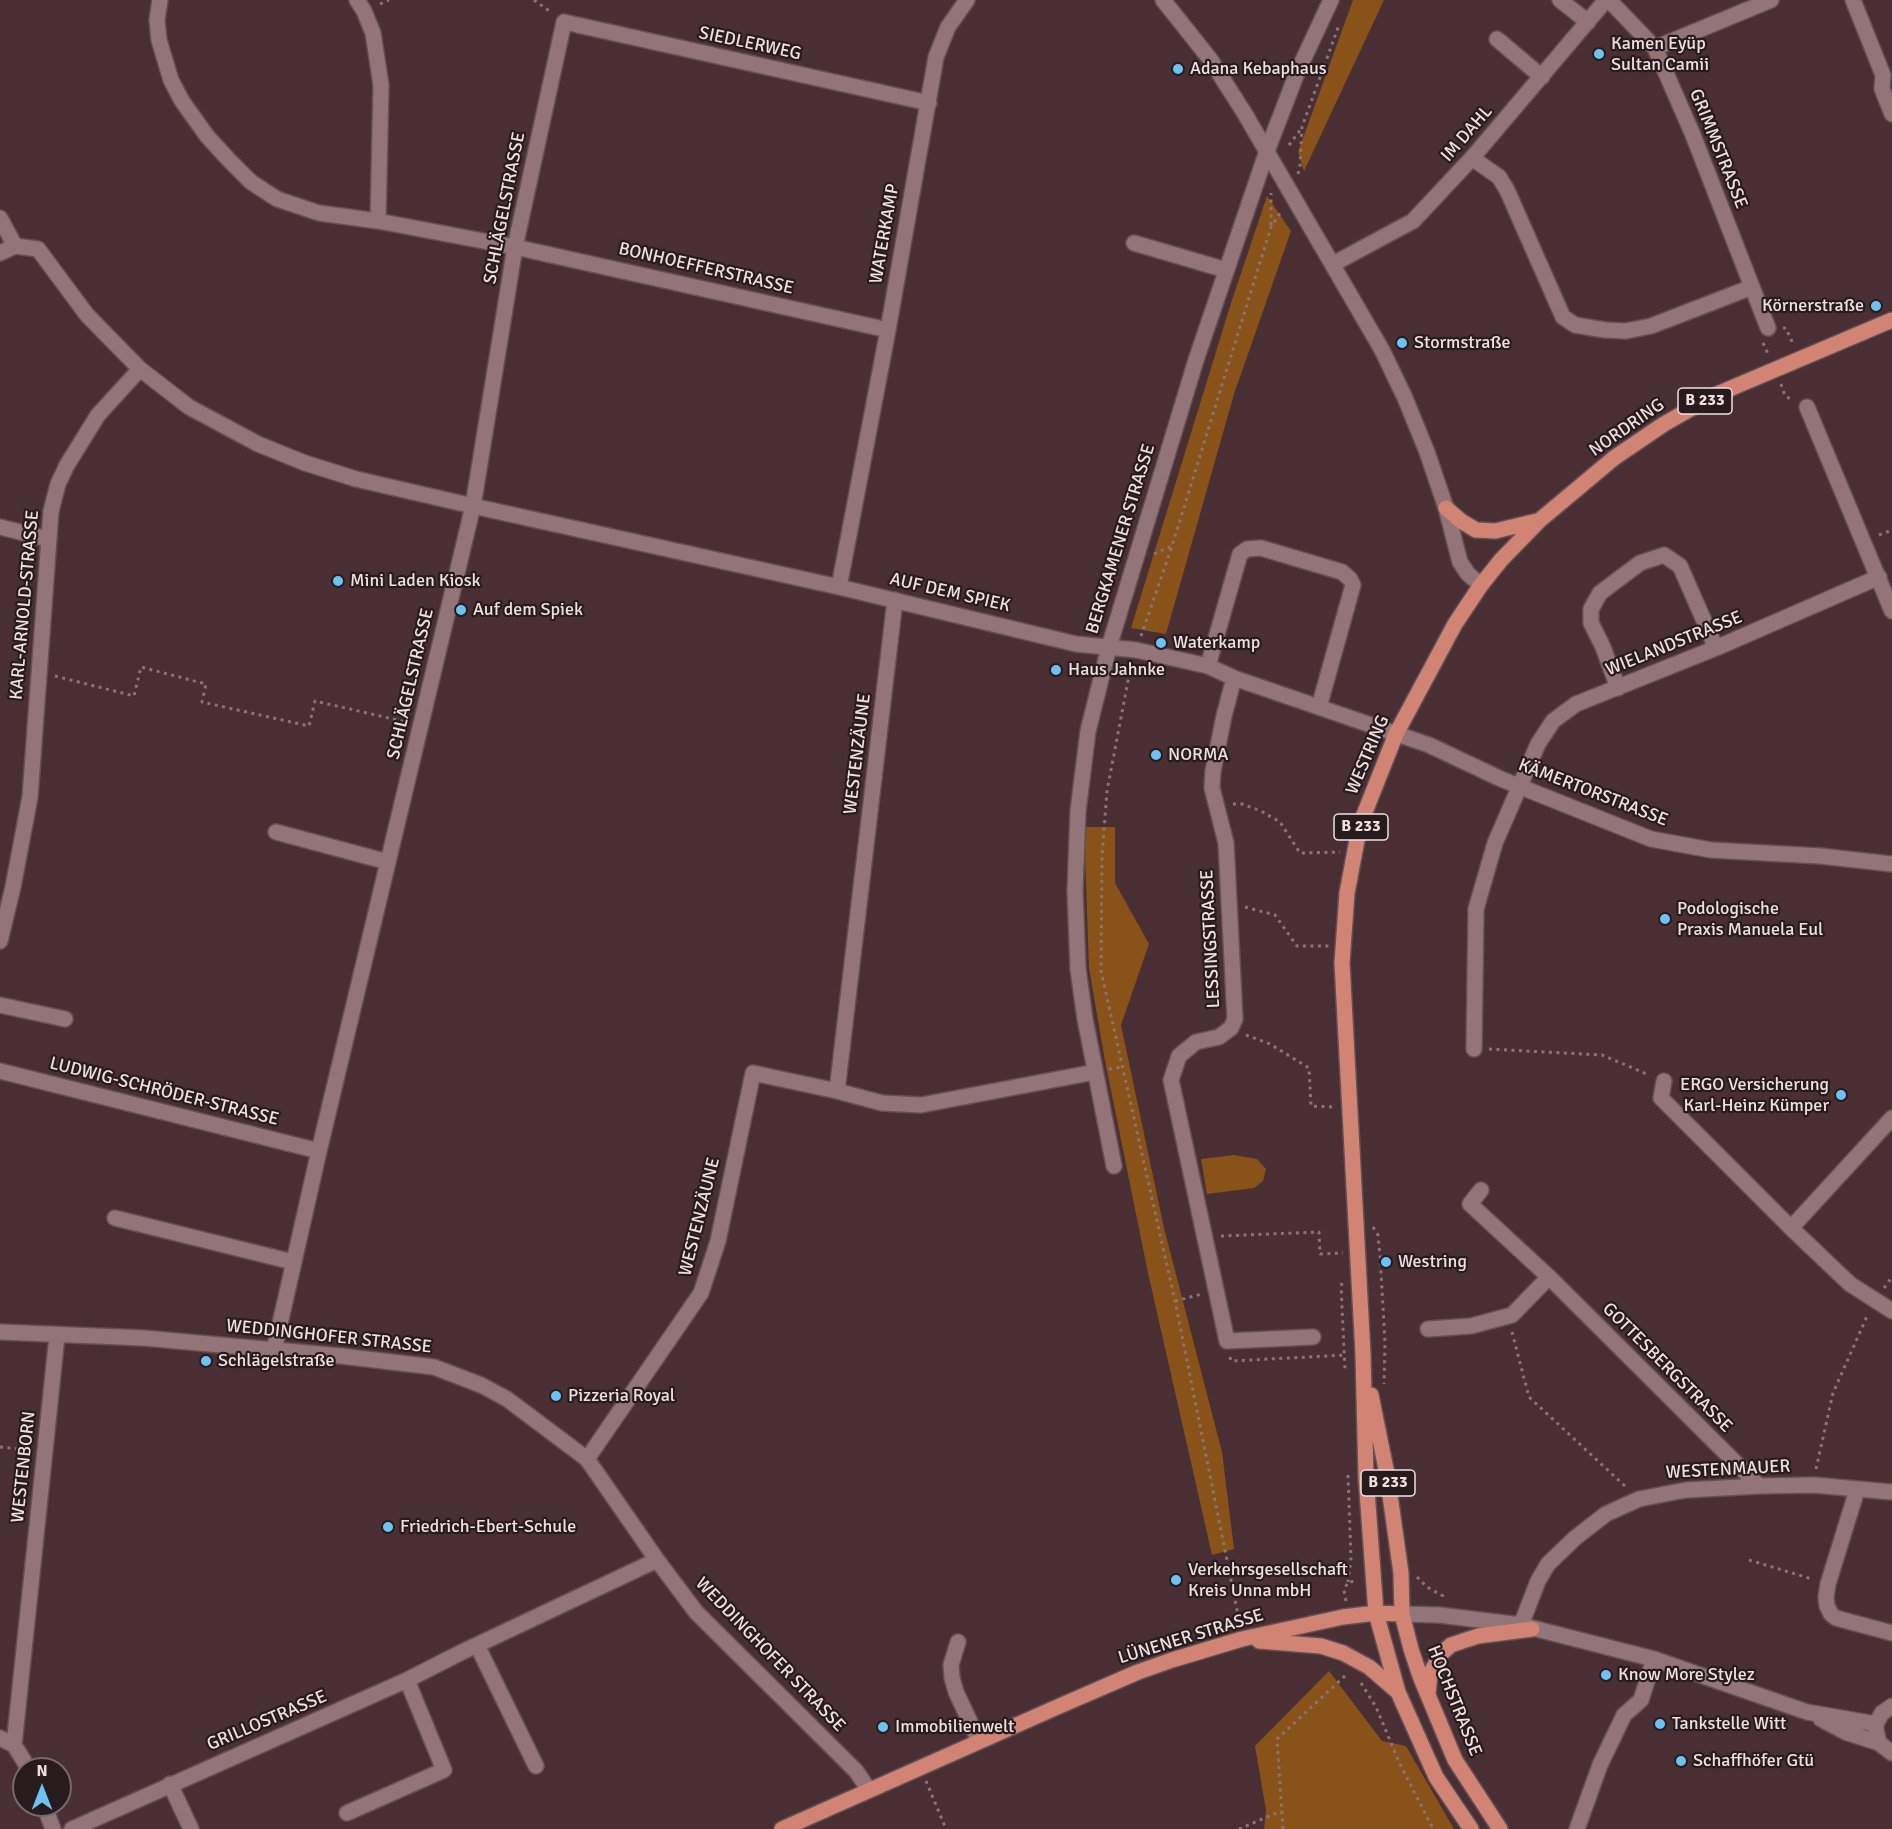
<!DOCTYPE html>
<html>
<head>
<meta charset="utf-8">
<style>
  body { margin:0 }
  #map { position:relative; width:1892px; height:1829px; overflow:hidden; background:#492f33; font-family:Signika,sans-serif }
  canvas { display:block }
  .north { position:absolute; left:12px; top:1757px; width:60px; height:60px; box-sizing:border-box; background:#271b1d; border:2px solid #77696b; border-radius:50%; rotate:0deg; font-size:16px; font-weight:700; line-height:24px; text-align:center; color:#f0dfe1 }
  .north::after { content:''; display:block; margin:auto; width:21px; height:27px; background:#6cc3f2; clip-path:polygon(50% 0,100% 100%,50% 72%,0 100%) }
</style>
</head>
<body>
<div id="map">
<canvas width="1892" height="1829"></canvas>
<div class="north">N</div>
</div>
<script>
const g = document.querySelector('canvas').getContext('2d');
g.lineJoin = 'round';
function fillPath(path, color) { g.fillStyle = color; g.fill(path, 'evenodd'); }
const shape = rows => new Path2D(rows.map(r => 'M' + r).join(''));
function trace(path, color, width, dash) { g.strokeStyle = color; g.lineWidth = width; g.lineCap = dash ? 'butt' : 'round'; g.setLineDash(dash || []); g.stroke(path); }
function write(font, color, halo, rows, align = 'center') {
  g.font = font + ' Signika,sans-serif'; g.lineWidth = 4.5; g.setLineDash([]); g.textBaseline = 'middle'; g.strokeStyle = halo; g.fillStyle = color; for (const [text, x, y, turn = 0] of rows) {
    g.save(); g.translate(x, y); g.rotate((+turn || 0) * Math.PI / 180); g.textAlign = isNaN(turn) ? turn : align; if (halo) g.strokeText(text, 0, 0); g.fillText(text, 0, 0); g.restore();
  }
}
const green = shape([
  [1353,0,1384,0,1304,171,1298,152],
  [1267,196,1291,231,1234,394,1166,634,1131,628,1231,303],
  [1084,827,1115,827,1115,883,1149,944,1121,1025,1164,1228,1222,1452,1234,1549,1212,1555,1148,1273,1105,1061,1089,968],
  [1234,1155,1257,1159,1266,1169,1263,1181,1254,1188,1207,1194,1201,1159],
  [1329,1671,1382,1741,1406,1746,1454,1829,1264,1829,1266,1810,1255,1746]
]);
const path = shape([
  [534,0,552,13],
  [380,4,389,0],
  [1289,145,1301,129],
  [1298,174,1300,166,1302,127,1339,25],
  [1271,225,1271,193],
  [1783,328,1786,328,1793,344],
  [1763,343,1769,356],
  [1781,384,1785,396,1792,400],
  [1879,535,1892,530],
  [1154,554,1172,546],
  [1141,636,1172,546,1271,227,1282,210],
  [1131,665,1107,791,1102,856,1101,971,1175,1301,1240,1625],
  [55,676,134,696,141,667,206,684,202,702,309,726,315,701,406,722],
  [1233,804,1242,804,1261,811,1280,822,1300,853,1340,852],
  [1245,907,1275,915,1297,946,1329,946],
  [1246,1035,1270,1044,1309,1068,1311,1106,1333,1107],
  [1489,1049,1602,1055,1649,1075],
  [1109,1069,1122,1067],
  [1373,1227,1378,1235,1380,1256,1385,1342,1384,1384],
  [1221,1236,1319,1232,1320,1254,1343,1253],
  [1342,1283,1341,1286,1345,1369],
  [1884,1288,1892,1277],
  [1175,1301,1202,1294],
  [1512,1332,1529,1397,1627,1488],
  [1230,1357,1231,1361,1346,1355],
  [0,1447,28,1450],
  [1816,1469,1833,1393,1868,1314],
  [1348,1475,1351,1558,1348,1582],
  [1749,1560,1812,1579],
  [1417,1577,1427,1587,1443,1596,1443,1598],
  [1346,1601,1344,1590,1348,1582,1357,1581],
  [1361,1683,1376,1707,1399,1762,1433,1829],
  [926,1781,946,1829],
  [1239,1829,1281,1811],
  [1283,1829,1277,1739,1348,1673]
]);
const minor = shape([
  [160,0,157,20,159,40,171,80,182,101,207,136,229,160,251,182,277,199,319,213,378,221,515,247,888,330],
  [357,0,364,11,373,33,381,85,378,221],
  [1163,0,1210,59,1245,114,1382,350,1405,398,1427,452,1446,508,1460,562,1468,574,1481,585],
  [1560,0,1588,22],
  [1609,0,1655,48,1693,135,1768,328],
  [1853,0,1883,75,1882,89,1892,114],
  [1497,39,1542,77],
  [1655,48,1771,0],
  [1472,158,1499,177,1507,190,1563,317,1575,325,1605,330,1626,331,1651,326,1752,287],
  [0,218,15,246],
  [1134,243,1226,270],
  [15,246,38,249,87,315,140,369,189,407,258,444,305,463,356,479,473,506,839,587,1076,644,1136,650,1208,666,1234,678,1429,745,1501,779,1651,839,1711,850,1820,856,1892,864],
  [0,253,15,246],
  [1333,264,1413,221,1472,158,1606,0],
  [1807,407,1892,611],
  [0,527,48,539],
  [839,587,888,330,936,57,948,27,967,0],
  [1208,666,1240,554,1247,549,1261,548,1342,572,1350,579,1353,585,1319,707],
  [1234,678,1224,716,1213,771,1212,788,1226,843,1235,1019,1231,1028,1219,1037,1196,1042,1179,1056,1171,1080,1227,1341,1313,1337],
  [1618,688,1603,647,1591,623,1591,609,1600,593,1640,563,1664,555,1680,566,1716,648],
  [276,832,388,862],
  [0,941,13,887,30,797,51,511,58,484,67,465,98,415,140,369],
  [0,1005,65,1019],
  [1474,1049,1476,909,1495,843,1538,744,1553,721,1576,704,1716,648,1879,577],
  [0,1071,319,1151],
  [1664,1081,1661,1098,1791,1228,1850,1284,1892,1311],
  [837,1091,895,600],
  [1114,1166,1085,1019,1078,969,1075,891,1078,811,1088,731,1109,647,1196,360,1267,151,1297,73,1331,0],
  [1481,1190,1470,1204,1549,1277,1759,1486],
  [115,1218,293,1262],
  [1791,1228,1892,1118],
  [1428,1329,1471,1326,1512,1315,1549,1277],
  [0,1332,144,1338,341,1356,434,1367,481,1385,507,1399,587,1459,657,1560,696,1612,856,1771,869,1790],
  [274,1350,319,1151,473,506,515,247,564,22,929,103],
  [587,1459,701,1293,718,1241,753,1073,837,1091,882,1103,921,1105,1095,1072],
  [1857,1490,1828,1584,1826,1597,1827,1606,1831,1614,1836,1618,1892,1633],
  [1402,1614,1439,1615,1521,1625,1654,1659,1807,1712,1876,1724],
  [1521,1625,1538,1581,1548,1564,1575,1538,1606,1514,1639,1499,1686,1490,1759,1486,1814,1485,1892,1492],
  [958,1642,951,1665,952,1678,956,1692,979,1741],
  [477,1645,536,1766],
  [1892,1706,1882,1713,1876,1724,1876,1730,1879,1743,1892,1753],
  [1821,1719,1845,1732,1879,1743],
  [0,1738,14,1745,29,1769],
  [14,1745,57,1336],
  [170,1784,191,1829],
  [44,1805,53,1829],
  [347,1813,444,1770,407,1680],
  [72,1829,407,1680,462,1652,657,1560],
  [1577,1829,1600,1765,1624,1715,1641,1700,1654,1659]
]);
const major = shape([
  [1446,508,1461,521,1476,530,1495,531,1537,521],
  [1371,1395,1387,1474,1401,1573,1402,1614,1411,1649,1420,1676,1455,1760,1500,1829],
  [1259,1641,1321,1646,1343,1653,1369,1667,1398,1692],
  [1428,1694,1430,1674,1442,1653,1451,1645,1478,1636,1532,1629],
  [782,1829,1055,1708,1138,1672,1172,1660,1242,1639,1343,1617,1376,1613,1402,1614],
  [1471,1829,1436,1777,1398,1692,1376,1613,1366,1477,1363,1354,1342,963,1347,893,1357,840,1363,817,1396,734,1455,624,1481,585,1501,560,1540,520,1614,458,1664,424,1715,395,1892,320]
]);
const markers = [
  [1599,54,6,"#6cc3f2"],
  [1178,69,6,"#6cc3f2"],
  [1876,306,6,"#6cc3f2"],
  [1402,343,6,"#6cc3f2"],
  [338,581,6,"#6cc3f2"],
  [461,610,6,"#6cc3f2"],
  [1161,643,6,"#6cc3f2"],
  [1056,670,6,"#6cc3f2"],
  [1156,755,6,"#6cc3f2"],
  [1665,919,6,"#6cc3f2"],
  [1841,1095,6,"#6cc3f2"],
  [1386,1262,6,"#6cc3f2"],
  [206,1361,6,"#6cc3f2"],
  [556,1396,6,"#6cc3f2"],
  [388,1527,6,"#6cc3f2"],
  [1176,1580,6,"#6cc3f2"],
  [1606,1675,6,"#6cc3f2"],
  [1660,1724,6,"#6cc3f2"],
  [883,1727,6,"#6cc3f2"],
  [1681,1761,6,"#6cc3f2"]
];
const shields = [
  [1705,401,54],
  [1361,827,54],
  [1388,1483,54]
];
const shieldNames = [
  ["B 233",1705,401],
  ["B 233",1361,827],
  ["B 233",1388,1483]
];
const streetNames = [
  ["SIEDLERWEG",750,44,12],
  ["IM DAHL",1467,134,-49],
  ["GRIMMSTRASSE",1718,149,68],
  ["SCHLÄGELSTRASSE",505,208,-79],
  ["WATERKAMP",885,234,-80],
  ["BONHOEFFERSTRASSE",706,269,13],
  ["NORDRING",1627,428,-35],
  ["BERGKAMENER STRASSE",1121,539,-73],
  ["AUF DEM SPIEK",950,593,13],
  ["KARL-ARNOLD-STRASSE",25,605,-85],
  ["WIELANDSTRASSE",1674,644,-22],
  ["SCHLÄGELSTRASSE",411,684,-77],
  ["WESTENZÄUNE",858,754,-83],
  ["WESTRING",1368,755,-67],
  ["KÄMERTORSTRASSE",1593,793,21],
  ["LESSINGSTRASSE",1211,939,-93],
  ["LUDWIG-SCHRÖDER-STRASSE",164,1092,14],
  ["WESTENZÄUNE",700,1217,-76],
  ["WEDDINGHOFER STRASSE",329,1337,6],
  ["GOTTESBERGSTRASSE",1667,1368,45],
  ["WESTENBORN",24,1467,-84],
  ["WESTENMAUER",1728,1470,-3],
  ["LÜNENER STRASSE",1191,1637,-17],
  ["WEDDINGHOFER STRASSE",770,1655,46],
  ["HOCHSTRASSE",1454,1701,68],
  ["GRILLOSTRASSE",267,1721,-23]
];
const poiNames = [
  ["Kamen Eyüp",1611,44],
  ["Sultan Camii",1611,65],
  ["Adana Kebaphaus",1190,69],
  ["Körnerstraße",1864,306,"right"],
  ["Stormstraße",1414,343],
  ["Mini Laden Kiosk",350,581],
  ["Auf dem Spiek",473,610],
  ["Waterkamp",1173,643],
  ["Haus Jahnke",1068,670],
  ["NORMA",1168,755],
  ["Podologische",1677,909],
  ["Praxis Manuela Eul",1677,930],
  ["ERGO Versicherung",1829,1085,"right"],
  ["Karl-Heinz Kümper",1829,1106,"right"],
  ["Westring",1398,1262],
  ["Schlägelstraße",218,1361],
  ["Pizzeria Royal",568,1396],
  ["Friedrich-Ebert-Schule",400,1527],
  ["Verkehrsgesellschaft",1188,1570],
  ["Kreis Unna mbH",1188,1591],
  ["Know More Stylez",1618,1675],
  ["Tankstelle Witt",1672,1724],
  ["Immobilienwelt",895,1727],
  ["Schaffhöfer Gtü",1693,1761]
];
fillPath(green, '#885218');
trace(minor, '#644f52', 18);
trace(major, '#644f52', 18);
trace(path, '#8a7477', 3, [3, 4.5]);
trace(minor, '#937479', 15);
trace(major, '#d18474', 15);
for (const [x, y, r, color] of markers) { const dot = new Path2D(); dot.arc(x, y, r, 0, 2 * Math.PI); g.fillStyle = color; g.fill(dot); trace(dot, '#271b1d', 2); }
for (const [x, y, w] of shields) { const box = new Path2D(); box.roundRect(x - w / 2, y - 13, w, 26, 4.5); g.fillStyle = '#271b1d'; g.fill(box); trace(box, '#f0dfe1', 1.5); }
write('bold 16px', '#f0dfe1', null, shieldNames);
write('18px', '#f0dfe1', '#271b1d', streetNames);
write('18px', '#f0dfe1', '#271b1d', poiNames, 'left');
</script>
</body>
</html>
